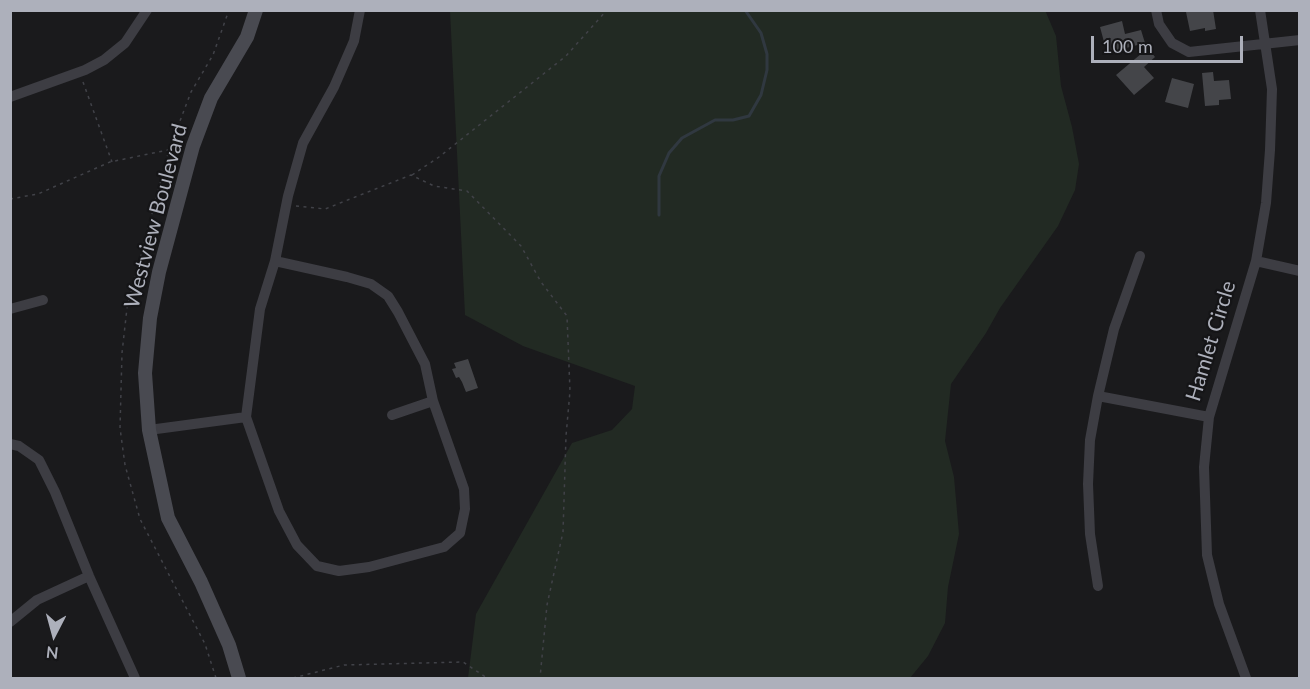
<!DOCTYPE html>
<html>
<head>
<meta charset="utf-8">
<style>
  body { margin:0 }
  #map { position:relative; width:1310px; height:689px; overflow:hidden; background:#1a1a1c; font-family:Lato,sans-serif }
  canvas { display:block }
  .frame { position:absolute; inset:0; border:12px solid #adb0bb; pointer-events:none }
  .north { position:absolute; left:24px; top:605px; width:60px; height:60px; -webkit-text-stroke:4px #151517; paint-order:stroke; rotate:186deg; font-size:16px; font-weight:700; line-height:24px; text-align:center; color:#adb0bb }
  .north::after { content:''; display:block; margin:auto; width:21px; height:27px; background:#adb0bb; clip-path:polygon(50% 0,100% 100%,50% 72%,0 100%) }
  .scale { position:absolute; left:1091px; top:36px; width:152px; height:27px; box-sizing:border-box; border:3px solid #adb0bb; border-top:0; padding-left:8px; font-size:18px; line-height:21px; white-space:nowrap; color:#adb0bb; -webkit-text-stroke:4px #151517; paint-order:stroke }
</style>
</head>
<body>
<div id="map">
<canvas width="1310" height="689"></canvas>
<div class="frame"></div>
<div class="north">N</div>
<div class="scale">100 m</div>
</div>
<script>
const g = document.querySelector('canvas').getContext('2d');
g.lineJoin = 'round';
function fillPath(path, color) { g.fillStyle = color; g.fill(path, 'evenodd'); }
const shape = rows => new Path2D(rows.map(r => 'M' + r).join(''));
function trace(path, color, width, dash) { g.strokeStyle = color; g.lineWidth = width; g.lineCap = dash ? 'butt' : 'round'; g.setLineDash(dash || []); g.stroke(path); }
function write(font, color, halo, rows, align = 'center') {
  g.font = font + ' Lato,sans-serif'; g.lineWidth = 4.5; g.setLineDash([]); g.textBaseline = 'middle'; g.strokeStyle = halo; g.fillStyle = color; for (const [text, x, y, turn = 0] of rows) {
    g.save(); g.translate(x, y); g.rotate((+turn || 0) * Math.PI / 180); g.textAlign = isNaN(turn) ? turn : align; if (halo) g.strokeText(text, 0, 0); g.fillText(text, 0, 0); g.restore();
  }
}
const green = shape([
  [1045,10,1056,36,1061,86,1072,127,1079,164,1075,190,1058,226,1000,308,986,333,951,384,945,441,954,477,959,534,948,587,945,623,928,656,910,678,468,678,476,614,572,443,612,430,632,409,635,386,523,346,465,315,450,11]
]);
const stream = shape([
  [659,215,659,176,669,153,682,138,715,120,733,120,749,116,761,95,767,70,767,54,761,33,745,10]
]);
const building = shape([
  [1194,10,1213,10,1216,29,1205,31,1205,28,1190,31,1186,12],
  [1122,21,1125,34,1141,30,1145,43,1107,53,1100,27],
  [1148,48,1155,57,1144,67,1154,78,1134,95,1116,75],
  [1213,72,1214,81,1229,80,1231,99,1219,100,1219,105,1205,106,1202,73],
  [1172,78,1194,84,1188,108,1165,102],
  [468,359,478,388,466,392,462,382,459,377,456,378,452,369,456,368,454,363]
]);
const path = shape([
  [83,82,112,162],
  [412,175,439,157,566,56,607,10],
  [10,199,38,194,110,162,168,150],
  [296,206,325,209,411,175,434,186,467,191,521,246,541,282,567,316,570,391,566,436,563,532,547,605,540,678],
  [216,678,205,644,140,519,125,465,120,428,122,353,127,308,169,150,191,92,213,55,229,10],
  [293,678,344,665,463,662,487,678]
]);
const street = shape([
  [1156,10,1159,24,1172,43,1189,52,1300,40],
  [10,97,85,70,104,60,125,43,147,10],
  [275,261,347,277,371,284,388,296,398,312,425,364,433,401,464,489,465,509,460,533,444,547,369,567,339,571,317,566,297,545,279,511,246,417,260,309,275,261,288,196,303,143,334,87,354,41,360,10],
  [1256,261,1300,271],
  [10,309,43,300],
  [1098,396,1209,417],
  [392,415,433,401],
  [149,430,246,417],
  [10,444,19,446,39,460,55,492,89,576,135,678],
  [1098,586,1090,534,1088,484,1090,440,1098,396,1114,329,1140,256],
  [10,622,37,600,89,576],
  [1246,678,1219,604,1207,555,1204,467,1209,417,1256,261,1266,203,1270,150,1272,89,1260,10]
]);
const secondary = shape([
  [239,678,229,645,201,582,168,518,149,430,145,373,150,318,159,272,193,146,211,98,247,37,256,10]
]);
const streetNames = [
  ["Westview Boulevard",156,216,-75],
  ["Hamlet Circle",1211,341,-73]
];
fillPath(green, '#222a23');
trace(stream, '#303840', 3);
fillPath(building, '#444549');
trace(path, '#414248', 1.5, [3, 4.5]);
trace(street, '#3d3d43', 10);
trace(secondary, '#494a51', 14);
write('21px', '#adb0bb', '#151517', streetNames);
</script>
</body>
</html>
